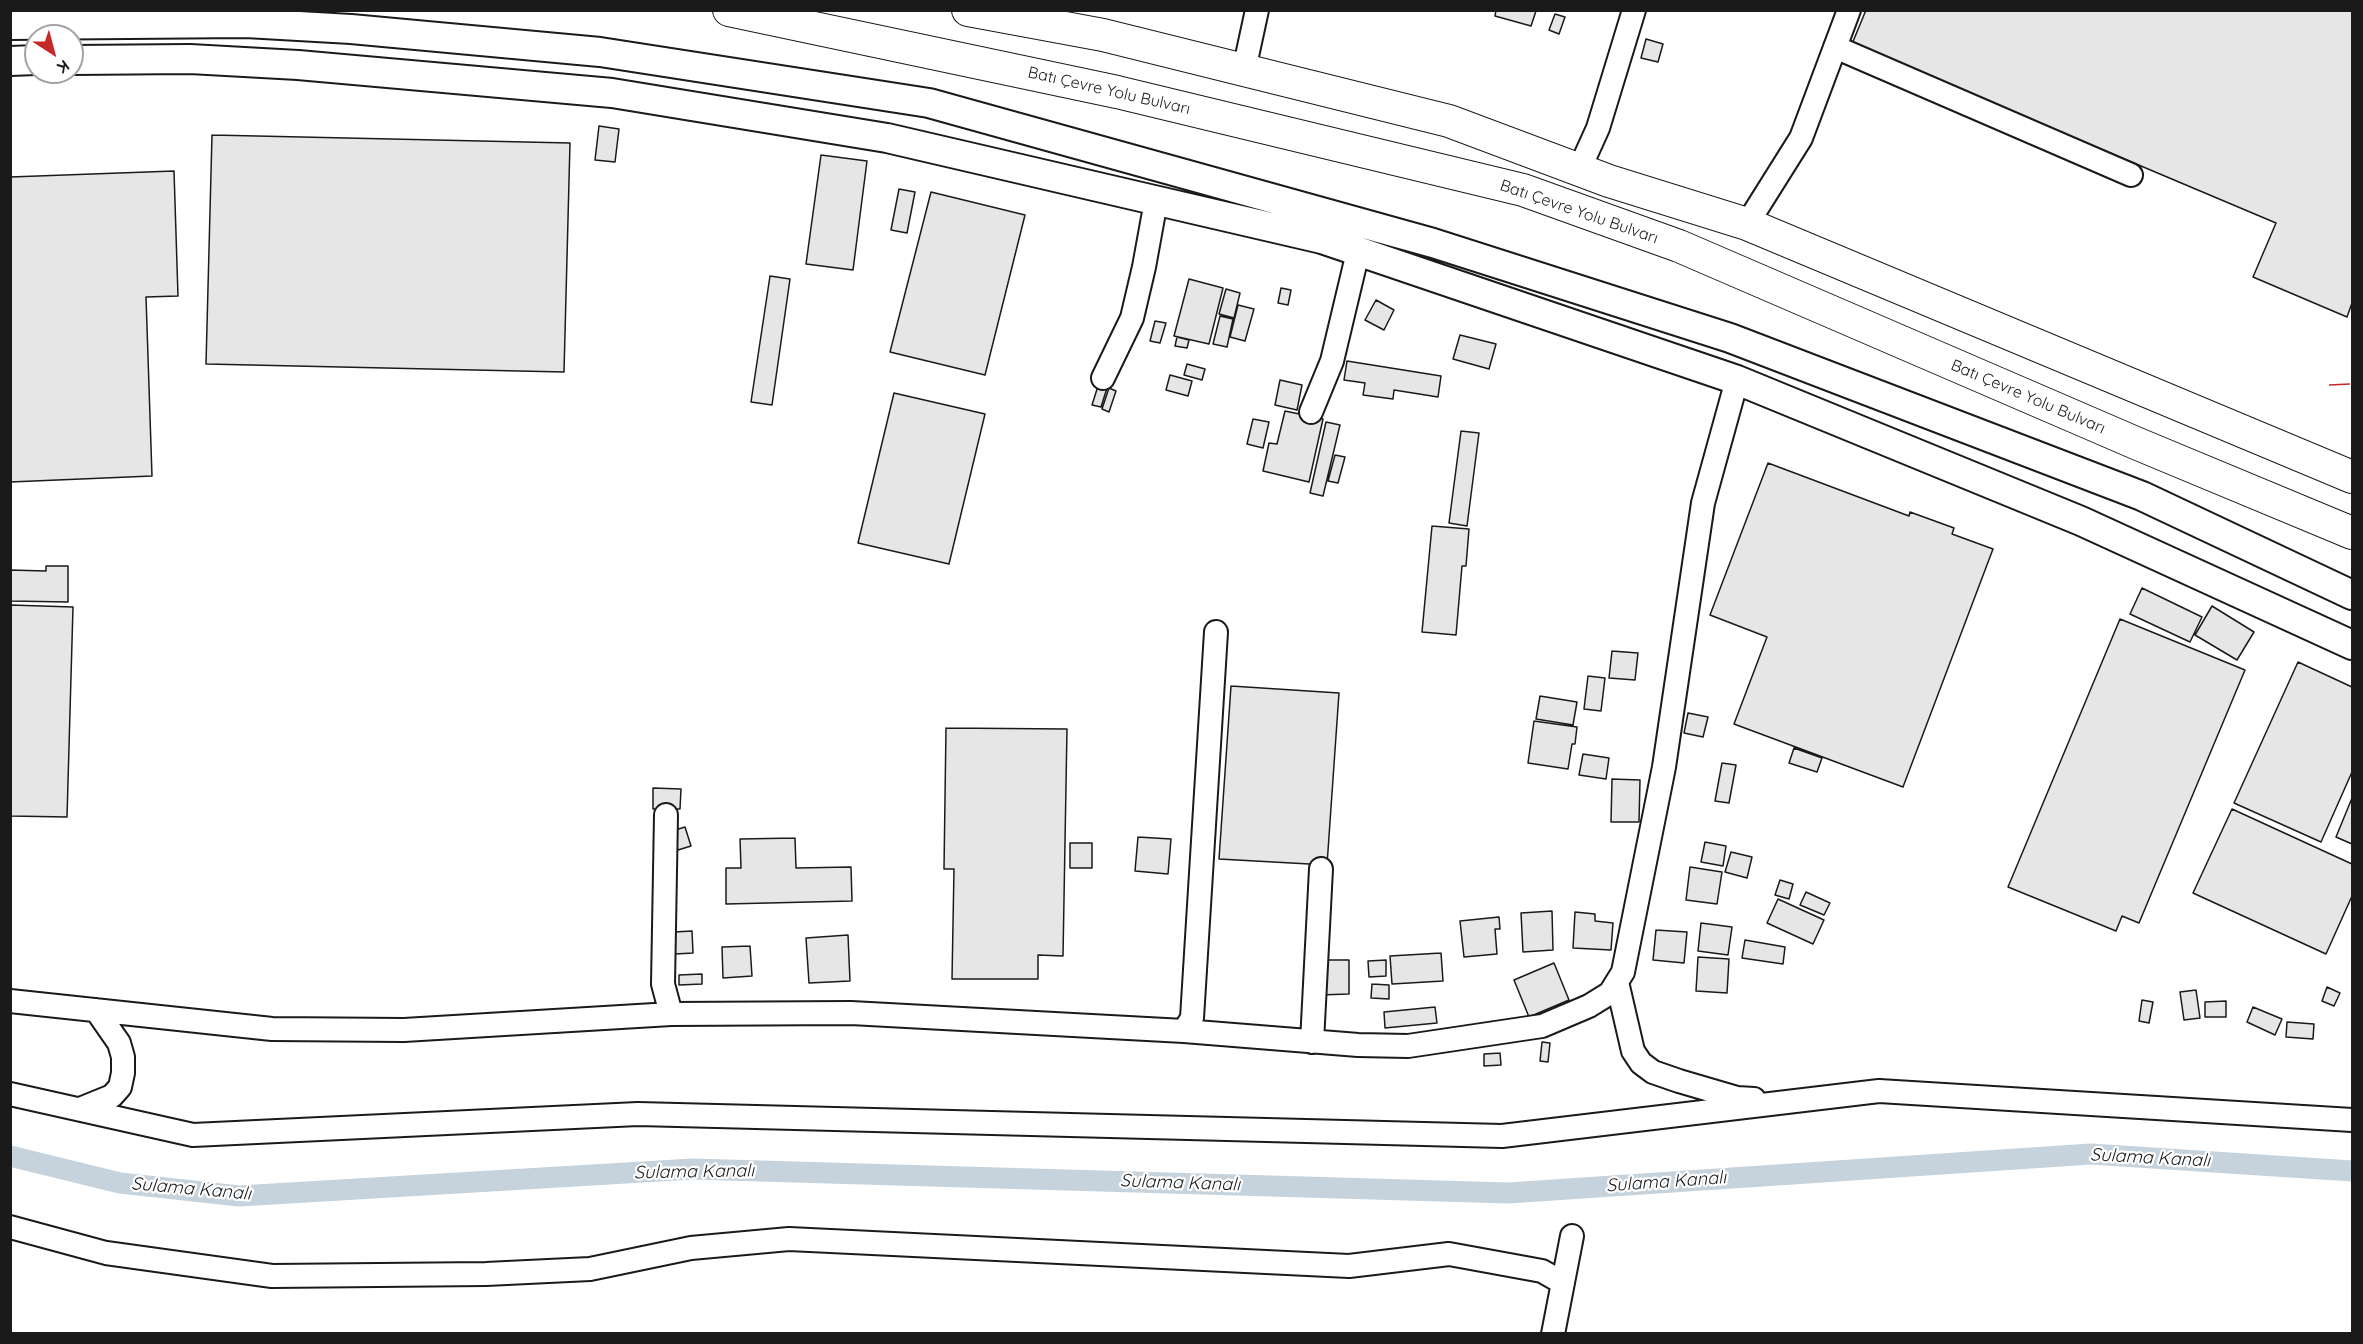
<!DOCTYPE html>
<html>
<head>
<meta charset="utf-8">
<style>
  body { margin:0 }
  #map { position:relative; width:2363px; height:1344px; overflow:hidden; background:#fff; font-family:Quicksand,sans-serif }
  canvas { display:block }
  .frame { position:absolute; inset:0; border:12px solid #1a1a1a; pointer-events:none }
  .north { position:absolute; left:24px; top:24px; width:60px; height:60px; box-sizing:border-box; background:#fff; border:2px solid #a3a3a3; border-radius:50%; rotate:144deg; font-size:16px; font-weight:700; line-height:24px; text-align:center; color:#1a1a1a }
  .north::after { content:''; display:block; margin:auto; width:21px; height:27px; background:#c62828; clip-path:polygon(50% 0,100% 100%,50% 72%,0 100%) }
</style>
</head>
<body>
<div id="map">
<canvas width="2363" height="1344"></canvas>
<div class="frame"></div>
<div class="north">K</div>
</div>
<script>
const g = document.querySelector('canvas').getContext('2d');
g.lineJoin = 'round';
const shape = rows => new Path2D(rows.map(r => 'M' + r).join(''));
function trace(path, color, width, dash) { g.strokeStyle = color; g.lineWidth = width; g.lineCap = dash ? 'butt' : 'round'; g.setLineDash(dash || []); g.stroke(path); }
function fillPath(path, color) { g.fillStyle = color; g.fill(path, 'evenodd'); }
function write(font, color, halo, rows, align = 'center') {
  g.font = font + ' Quicksand,sans-serif'; g.lineWidth = 4.5; g.setLineDash([]); g.textBaseline = 'middle'; g.strokeStyle = halo; g.fillStyle = color; for (const [text, x, y, turn = 0] of rows) {
    g.save(); g.translate(x, y); g.rotate((+turn || 0) * Math.PI / 180); g.textAlign = isNaN(turn) ? turn : align; if (halo) g.strokeText(text, 0, 0); g.fillText(text, 0, 0); g.restore();
  }
}
const canal = shape([
  [10,1156,120,1183,239,1196,693,1169,1508,1193,2091,1154,2352,1171]
]);
const building = shape([
  [1496,10,1535,10,1536,11,1531,26,1495,16,1496,10],
  [1866,10,2352,10,2352,303,2347,317,2253,277,2276,223,1852,44,1866,10],
  [1555,14,1565,17,1559,34,1549,30,1555,14],
  [1646,39,1663,44,1658,62,1641,58,1646,39],
  [599,126,619,129,615,162,595,160,599,126],
  [212,135,570,143,564,372,206,364,212,135],
  [821,155,867,161,853,270,806,264,821,155],
  [174,171,178,296,146,297,152,476,10,482,10,177,174,171],
  [899,189,915,192,907,233,891,230,899,189],
  [931,192,1025,215,985,375,890,352,931,192],
  [770,276,790,279,772,405,751,402,770,276],
  [1189,279,1223,288,1209,344,1174,336,1189,279],
  [1281,288,1291,290,1288,305,1278,303,1281,288],
  [1226,289,1240,293,1234,318,1219,314,1226,289],
  [1376,300,1394,310,1384,330,1365,320,1376,300],
  [1238,305,1254,309,1245,341,1230,337,1238,305],
  [1220,316,1233,319,1227,347,1213,344,1220,316],
  [1155,321,1166,323,1160,343,1150,341,1155,321],
  [1460,335,1496,344,1489,369,1453,359,1460,335],
  [1177,337,1189,340,1187,348,1175,346,1177,337],
  [1347,361,1441,376,1438,397,1394,390,1393,399,1363,395,1365,383,1344,380,1347,361],
  [1187,364,1205,369,1202,380,1184,375,1187,364],
  [1170,375,1192,381,1188,396,1166,390,1170,375],
  [1280,380,1302,385,1297,410,1275,405,1280,380],
  [1098,386,1107,388,1101,407,1092,405,1098,386],
  [1109,388,1116,391,1109,412,1102,409,1109,388],
  [894,393,985,414,949,564,858,543,894,393],
  [1285,411,1323,419,1309,482,1263,471,1269,443,1277,444,1285,411],
  [1253,419,1269,422,1263,448,1247,444,1253,419],
  [1326,422,1340,425,1323,496,1310,493,1326,422],
  [1461,431,1479,433,1467,526,1449,523,1461,431],
  [1335,455,1345,457,1338,483,1328,481,1335,455],
  [1768,463,1909,516,1910,512,1954,528,1952,534,1993,549,1903,787,1734,724,1767,637,1710,615,1768,463],
  [1432,526,1469,529,1466,566,1462,566,1456,635,1422,632,1432,526],
  [46,566,68,566,68,602,10,601,10,570,46,571,46,566],
  [2142,588,2202,617,2190,642,2130,614,2142,588],
  [10,605,73,607,67,817,10,816,10,605],
  [2212,606,2254,632,2237,660,2195,635,2212,606],
  [2120,619,2245,670,2139,923,2122,916,2116,931,2008,887,2120,619],
  [1612,651,1638,653,1635,680,1609,678,1612,651],
  [2298,662,2352,687,2352,772,2321,842,2234,803,2298,662],
  [1588,676,1605,678,1601,711,1584,709,1588,676],
  [1231,686,1339,693,1327,865,1219,859,1231,686],
  [1540,696,1577,702,1573,725,1536,719,1540,696],
  [1688,713,1708,717,1703,737,1684,733,1688,713],
  [1534,721,1577,727,1575,744,1572,744,1568,769,1528,763,1534,721],
  [946,728,1067,729,1063,956,1038,955,1038,979,952,979,954,869,944,869,946,728],
  [1794,748,1822,758,1817,772,1789,763,1794,748],
  [1583,754,1609,758,1606,779,1579,775,1583,754],
  [1722,763,1736,765,1729,803,1715,801,1722,763],
  [1612,779,1640,780,1639,822,1611,822,1612,779],
  [653,788,681,789,680,809,653,809,653,788],
  [2352,798,2352,844,2336,837,2352,798],
  [2232,809,2352,864,2352,896,2326,954,2193,893,2232,809],
  [685,827,691,846,678,850,672,831,685,827],
  [1138,837,1171,839,1168,874,1135,871,1138,837],
  [795,838,796,868,851,867,852,901,726,904,726,868,741,868,740,839,795,838],
  [1705,842,1726,846,1723,866,1701,862,1705,842],
  [1070,843,1092,843,1092,868,1070,868,1070,843],
  [1731,852,1752,857,1747,878,1725,872,1731,852],
  [1690,867,1722,872,1717,904,1686,900,1690,867],
  [1780,880,1793,884,1789,899,1775,895,1780,880],
  [1806,892,1830,903,1824,915,1800,905,1806,892],
  [1778,899,1824,920,1813,944,1767,923,1778,899],
  [1552,911,1553,950,1523,952,1521,913,1552,911],
  [1575,912,1595,914,1595,921,1613,923,1611,950,1573,948,1575,912],
  [1499,917,1500,929,1495,929,1497,954,1464,957,1460,921,1499,917],
  [1701,923,1732,927,1728,955,1698,951,1701,923],
  [1656,930,1687,932,1684,963,1653,960,1656,930],
  [692,931,693,953,675,954,674,932,692,931],
  [848,935,850,981,809,983,806,938,848,935],
  [1745,940,1785,947,1783,964,1742,958,1745,940],
  [750,946,752,976,723,978,722,947,750,946],
  [1441,953,1443,981,1392,984,1390,956,1441,953],
  [1698,957,1729,959,1727,993,1696,991,1698,957],
  [1319,960,1349,960,1349,994,1319,995,1319,960],
  [1386,960,1386,976,1369,977,1368,961,1386,960],
  [1554,963,1569,1000,1529,1017,1514,980,1554,963],
  [702,974,702,984,679,985,679,975,702,974],
  [1372,984,1389,985,1389,999,1371,998,1372,984],
  [2327,987,2340,993,2334,1006,2322,1001,2327,987],
  [2196,990,2200,1018,2184,1020,2180,992,2196,990],
  [2142,1000,2153,1002,2149,1023,2139,1021,2142,1000],
  [2226,1001,2226,1017,2205,1017,2205,1002,2226,1001],
  [1435,1007,1437,1023,1385,1028,1384,1012,1435,1007],
  [2253,1007,2282,1019,2275,1035,2247,1022,2253,1007],
  [2287,1022,2314,1024,2313,1039,2286,1037,2287,1022],
  [1542,1042,1550,1043,1548,1062,1540,1061,1542,1042],
  [1500,1053,1501,1065,1484,1066,1484,1054,1500,1053]
]);
const minor = shape([
  [1835,47,2131,175],
  [1244,70,1257,10],
  [1579,170,1598,128,1634,10],
  [1747,224,1801,138,1849,10],
  [1103,378,1132,318,1144,267,1156,201],
  [1311,412,1332,361,1358,252],
  [666,815,663,984,671,1014],
  [1617,982,1633,1051,1641,1063,1653,1072,1679,1081,1737,1098,1754,1099],
  [10,1001,272,1029,404,1030,671,1014,851,1013,1184,1031,1358,1045,1408,1046,1542,1026,1589,1006,1610,993,1623,972,1664,767,1703,503,1737,380],
  [1184,1031,1192,1018,1216,632],
  [1312,1042,1321,869],
  [10,1094,193,1135,638,1114,1502,1136,1879,1091,2352,1120],
  [80,1109,112,1096,120,1087,123,1073,123,1057,119,1043,96,1010],
  [10,1227,106,1253,272,1276,486,1274,590,1269,691,1248,789,1239,1349,1266,1449,1254,1542,1271,1563,1283],
  [1553,1334,1572,1236]
]);
const major = shape([
  [10,25,246,23,351,29,600,52,929,103,1433,243,1730,338,2142,496,2352,595],
  [72,60,190,59,298,65,612,93,887,138,1322,239,1737,380,2081,521,2352,645],
  [10,61,36,60]
]);
const highway = shape([
  [729,10,1117,92,1523,190,1679,246,2138,444,2352,533],
  [968,10,1103,35,1449,121,1609,181,1747,224,2352,477]
]);
const power = shape([
  [2329,385,2352,384]
]);
const streetNames = [
  ["Batı Çevre Yolu Bulvarı",1109,91,13],
  ["Batı Çevre Yolu Bulvarı",1579,212,19],
  ["Batı Çevre Yolu Bulvarı",2028,397,23]
];
const waterNames = [
  ["Sulama Kanalı",2150,1158,3],
  ["Sulama Kanalı",694,1172,-1],
  ["Sulama Kanalı",1666,1182,-4],
  ["Sulama Kanalı",1180,1183,2],
  ["Sulama Kanalı",191,1189,5]
];
trace(canal, '#c6d2dc', 21);
fillPath(building, '#e6e6e6');
trace(building, '#1a1a1a', 1.5);
trace(minor, '#1a1a1a', 26);
trace(major, '#1a1a1a', 32);
trace(highway, '#1a1a1a', 34);
trace(minor, '#fff', 22);
trace(major, '#fff', 28);
trace(highway, '#fff', 32);
trace(power, '#c62828', 1.5, [21, 4.5, 3, 4.5]);
write('16px', '#1a1a1a', '#fff', streetNames);
write('italic 18px', '#1a1a1a', '#fff', waterNames);
</script>
</body>
</html>
